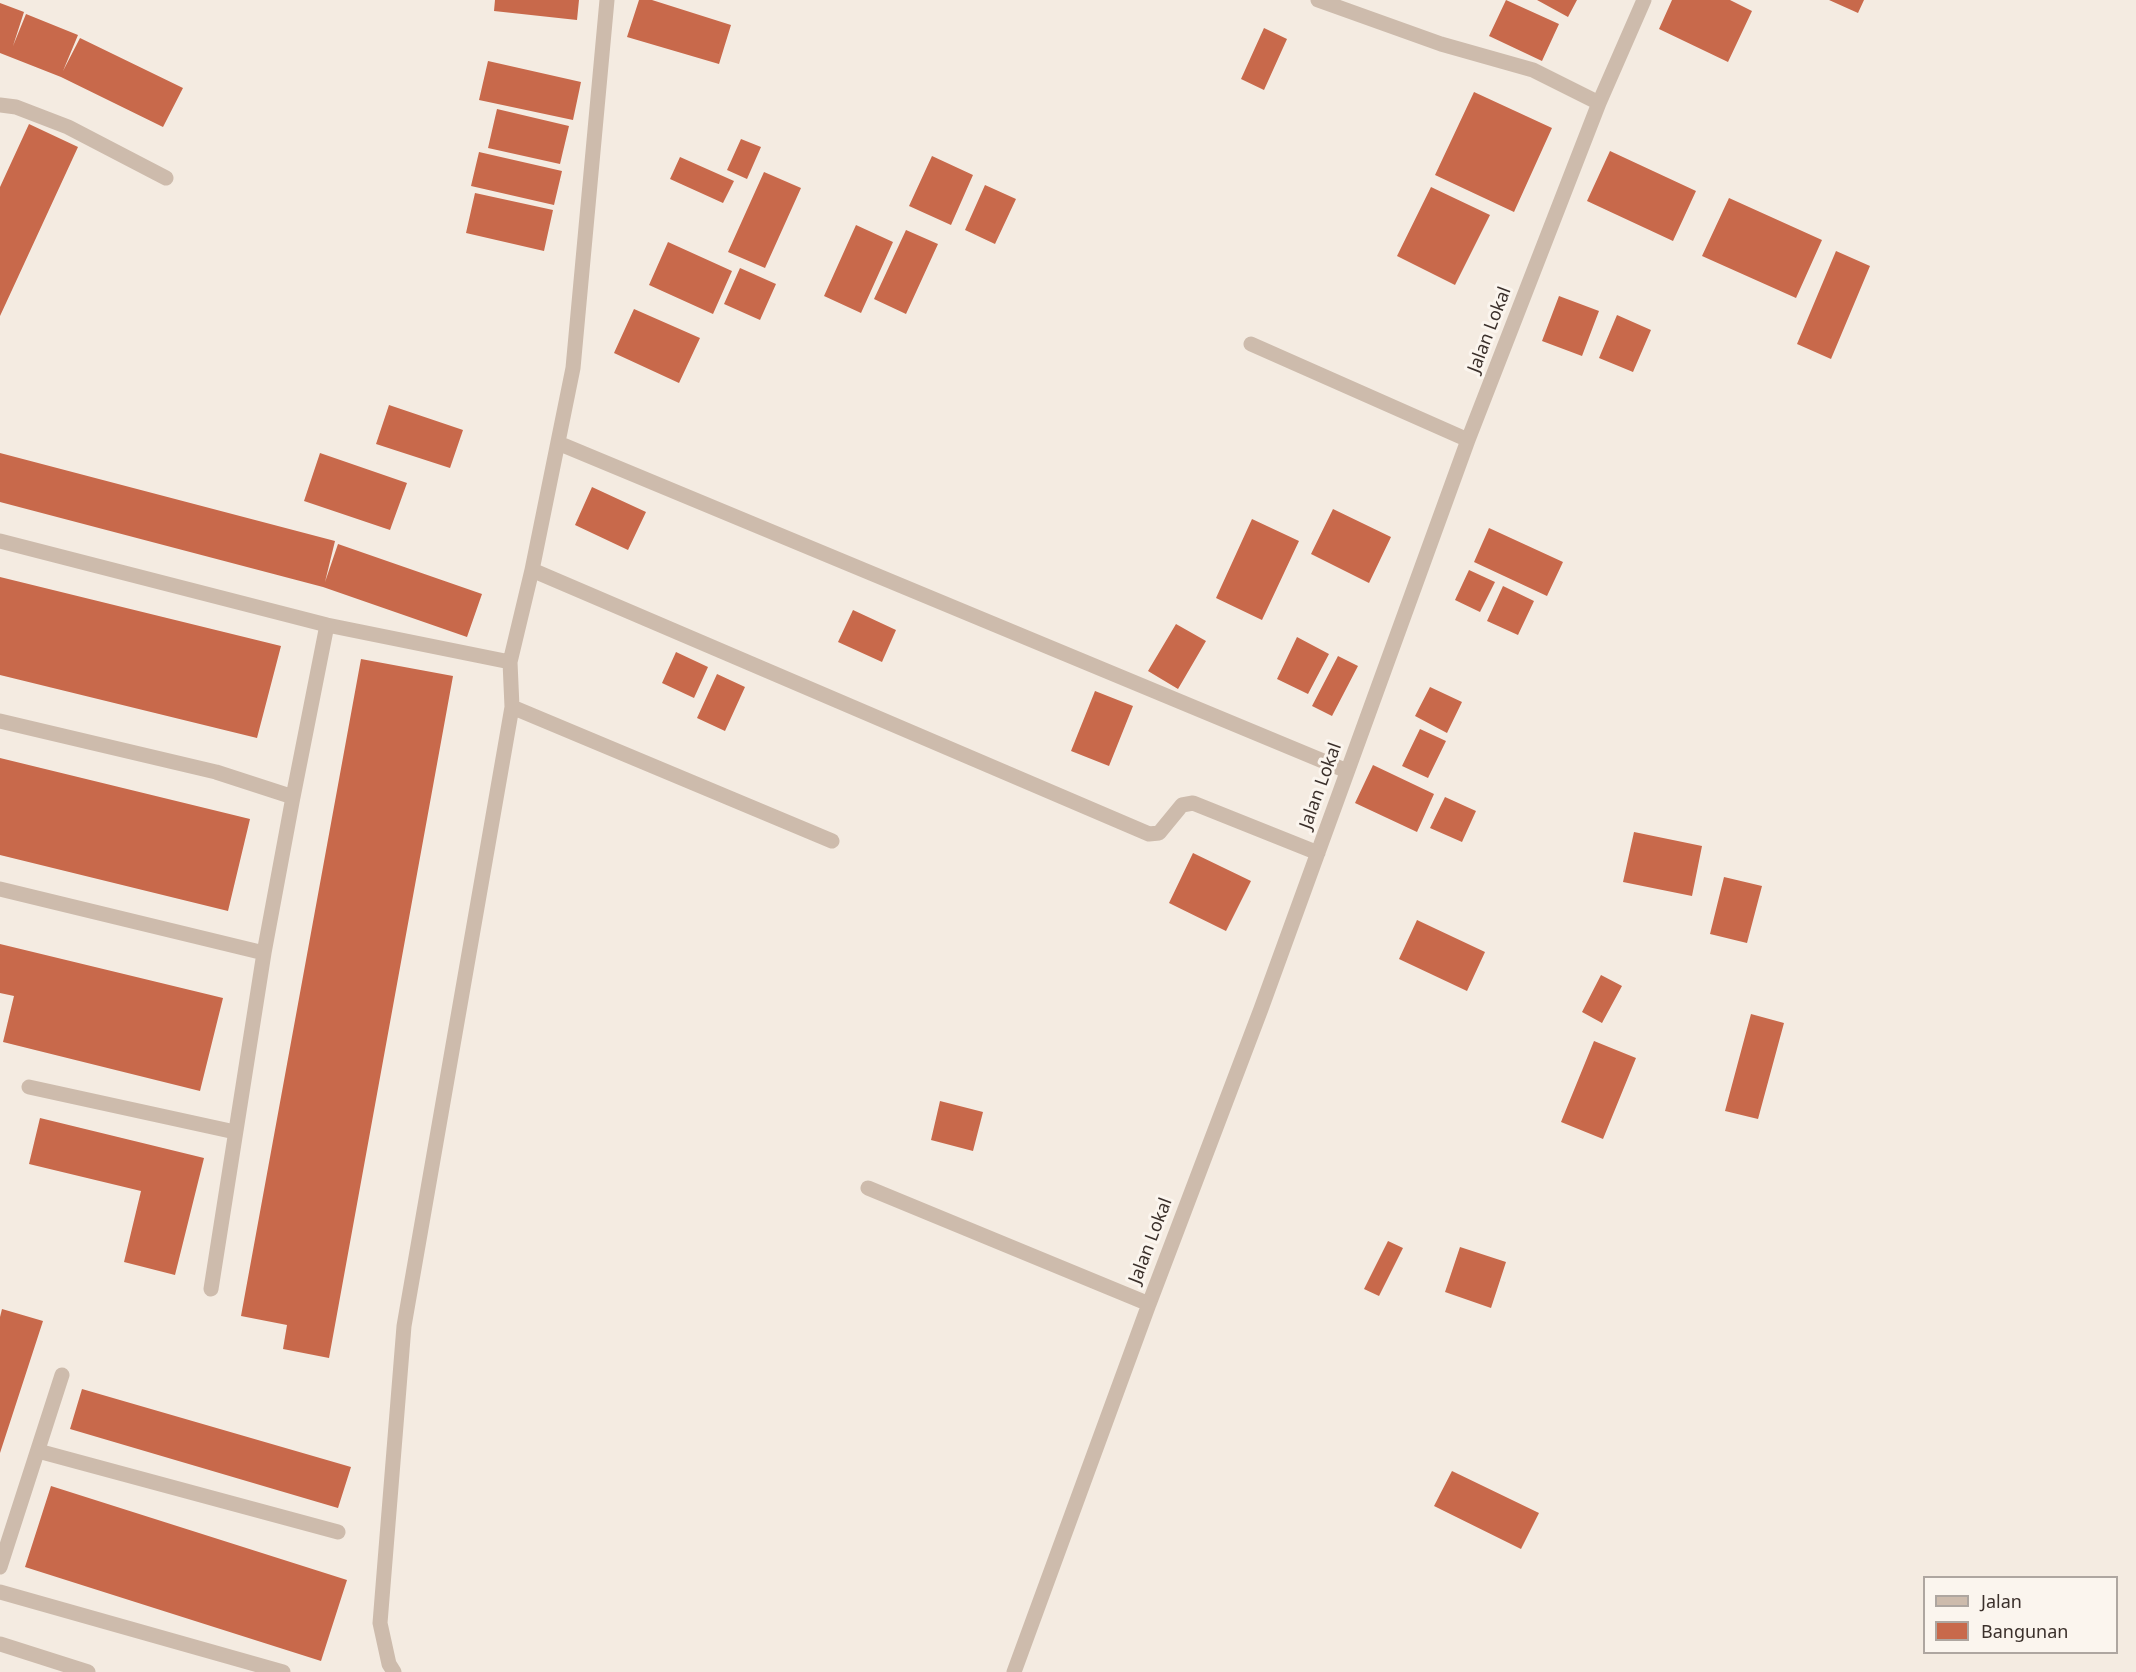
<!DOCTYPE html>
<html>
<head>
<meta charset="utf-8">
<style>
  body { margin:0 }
  #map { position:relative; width:2136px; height:1672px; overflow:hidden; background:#f4ebe1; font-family:"Noto Sans",sans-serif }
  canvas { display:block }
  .legend { position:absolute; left:1923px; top:1576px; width:195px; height:78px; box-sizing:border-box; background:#fbf5ee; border:2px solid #aea6a0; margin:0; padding:8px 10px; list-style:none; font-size:18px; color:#3b302b }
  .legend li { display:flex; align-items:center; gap:12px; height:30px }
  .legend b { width:30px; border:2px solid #aea6a0 }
</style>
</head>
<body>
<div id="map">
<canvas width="2136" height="1672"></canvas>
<ul class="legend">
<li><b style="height:8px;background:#cdbbac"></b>Jalan</li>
<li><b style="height:16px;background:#c8694b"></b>Bangunan</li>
</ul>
</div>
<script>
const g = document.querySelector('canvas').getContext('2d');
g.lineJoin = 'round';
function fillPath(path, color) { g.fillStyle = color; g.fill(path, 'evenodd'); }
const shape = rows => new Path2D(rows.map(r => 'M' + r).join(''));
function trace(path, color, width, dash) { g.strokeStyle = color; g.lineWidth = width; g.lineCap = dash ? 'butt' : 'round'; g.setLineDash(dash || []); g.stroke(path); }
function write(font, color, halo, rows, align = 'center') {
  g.font = font + ' "Noto Sans",sans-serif'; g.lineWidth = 6; g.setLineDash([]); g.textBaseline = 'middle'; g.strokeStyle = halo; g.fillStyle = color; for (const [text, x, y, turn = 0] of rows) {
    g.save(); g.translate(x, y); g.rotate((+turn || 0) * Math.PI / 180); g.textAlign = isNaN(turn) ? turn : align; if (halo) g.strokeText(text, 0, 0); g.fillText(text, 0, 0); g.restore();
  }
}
const building = shape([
  [495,0,579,0,577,20,494,11],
  [639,0,652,0,731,25,719,64,627,37],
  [1506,0,1559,24,1542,61,1489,36],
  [1537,0,1577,0,1568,17],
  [1672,0,1730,0,1752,11,1728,62,1659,29],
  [1829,0,1864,0,1858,13],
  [0,3,24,12,13,46,26,14,78,35,63,71,80,38,183,88,163,127,61,77,0,53],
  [1264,28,1287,39,1264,90,1241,79],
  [488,61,581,82,573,120,479,100],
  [1474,92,1552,128,1514,212,1435,175],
  [497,109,569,126,560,164,488,148],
  [29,124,78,147,0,316,0,187],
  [741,139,761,147,747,179,727,170],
  [1610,151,1696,191,1673,241,1587,201],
  [479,152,562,171,554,205,471,186],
  [932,156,973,175,951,225,909,206],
  [680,157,734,181,723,203,670,179],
  [764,172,801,188,765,268,728,252],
  [985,185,1016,199,995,244,965,230],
  [1431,187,1490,215,1455,285,1397,256],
  [475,193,553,210,544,251,466,233],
  [1729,198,1822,240,1796,298,1702,256],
  [856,225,893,242,861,313,824,296],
  [906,230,938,244,906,314,874,299],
  [668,242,732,271,713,314,649,285],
  [1836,251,1870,266,1831,359,1797,344],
  [740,268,776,284,760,320,724,304],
  [1559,296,1599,311,1582,356,1542,341],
  [634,309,700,338,679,383,614,353],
  [1617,315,1651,330,1633,372,1599,358],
  [389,405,463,430,450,468,376,444],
  [0,453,335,541,325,582,338,544,482,594,467,637,323,587,0,502],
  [320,453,407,483,390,530,304,501],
  [592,487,646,512,628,550,575,525],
  [1333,509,1391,537,1369,583,1311,554],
  [1252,519,1299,541,1262,620,1216,598],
  [1489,528,1563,562,1547,596,1474,562],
  [1469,570,1495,582,1480,612,1455,600],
  [0,577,281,646,257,738,0,675],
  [1503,586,1534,601,1518,635,1487,621],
  [853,610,896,630,882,662,838,642],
  [1176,624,1206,641,1178,689,1148,671],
  [1297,637,1329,654,1308,694,1277,679],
  [676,652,708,667,694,698,662,683],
  [1338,656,1358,666,1332,716,1312,706],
  [361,659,453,676,329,1358,283,1349,287,1325,241,1316],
  [717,674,745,687,725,731,697,718],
  [1430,687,1462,702,1447,733,1415,716],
  [1095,691,1133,706,1109,766,1071,751],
  [1420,729,1446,741,1428,778,1402,766],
  [0,758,250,819,228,911,0,855],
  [1373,765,1434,794,1417,832,1355,803],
  [1445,797,1476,811,1462,842,1430,828],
  [1634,832,1702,846,1692,896,1623,882],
  [1193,853,1251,881,1226,931,1169,903],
  [1724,877,1762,886,1747,943,1710,934],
  [1417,920,1485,952,1467,991,1399,959],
  [0,944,223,998,200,1091,3,1042,14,996,0,993],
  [1601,975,1622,986,1602,1023,1582,1012],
  [1751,1014,1784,1023,1758,1119,1725,1111],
  [1594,1041,1636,1058,1603,1139,1561,1122],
  [940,1101,983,1112,973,1151,931,1140],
  [40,1118,204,1158,175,1275,124,1262,141,1191,29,1164],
  [1388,1241,1403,1248,1379,1296,1364,1289],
  [1460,1247,1506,1262,1491,1308,1445,1292],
  [2,1309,43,1321,0,1453,0,1317],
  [82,1389,351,1467,338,1508,70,1429],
  [1452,1471,1539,1513,1521,1549,1434,1506],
  [51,1486,347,1580,321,1661,25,1567]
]);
const street = shape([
  [1318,0,1441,44,1533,70,1599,103],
  [0,105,16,107,68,127,166,178],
  [1251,344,1468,440],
  [558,443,1347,771],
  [0,541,327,625,510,662],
  [532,570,1149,834,1159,833,1182,805,1193,803,1318,853],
  [512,707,832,841],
  [0,721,216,772,293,797,327,625],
  [0,889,264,953],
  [29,1087,235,1132],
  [868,1188,1149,1304,1261,1009,1468,440,1599,103,1644,0],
  [211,1289,264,953,293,797],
  [38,1451,338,1532],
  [0,1567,62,1375],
  [0,1592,283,1672],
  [0,1644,88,1672],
  [394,1672,389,1664,380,1623,404,1326,512,707,510,662,532,570,573,368,607,0],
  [1014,1672,1149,1304]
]);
const streetNames = [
  ["Jalan Lokal",1490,330,-69],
  ["Jalan Lokal",1321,786,-70],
  ["Jalan Lokal",1151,1241,-69]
];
fillPath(building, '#c8694b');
trace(street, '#cdbbac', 15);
write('18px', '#3b302b', '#fbf5ee', streetNames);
</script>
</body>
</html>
